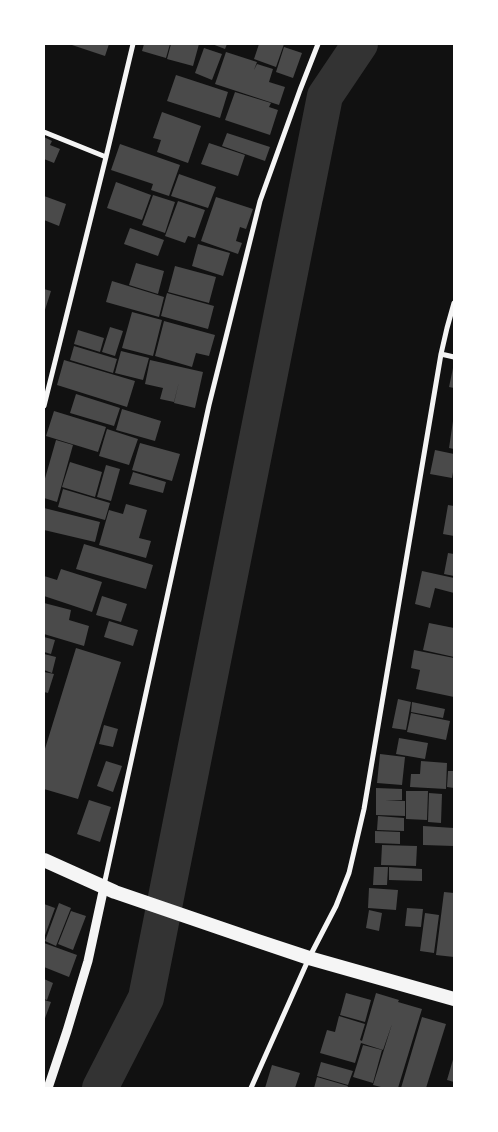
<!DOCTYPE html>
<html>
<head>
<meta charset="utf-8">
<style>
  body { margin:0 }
  #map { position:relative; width:498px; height:1132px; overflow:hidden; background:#111; font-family:Raleway,sans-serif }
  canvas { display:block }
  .frame { position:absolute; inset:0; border:45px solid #fff; pointer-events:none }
</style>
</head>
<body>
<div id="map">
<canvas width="498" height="1132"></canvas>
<div class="frame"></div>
</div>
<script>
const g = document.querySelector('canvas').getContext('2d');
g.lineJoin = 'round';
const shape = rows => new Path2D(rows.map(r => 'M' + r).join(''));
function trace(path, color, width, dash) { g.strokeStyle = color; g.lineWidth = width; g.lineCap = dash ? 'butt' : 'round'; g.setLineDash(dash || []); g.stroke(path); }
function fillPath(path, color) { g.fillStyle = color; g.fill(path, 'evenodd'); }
const river = shape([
  [100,1088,146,998,325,96,360,44]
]);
const building = shape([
  [69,44,109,44,105,56],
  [144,44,170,44,166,58,142,51],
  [171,44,199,44,193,66,167,59],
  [212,44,227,44,225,49],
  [259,44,284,44,276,67,254,59],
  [284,47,302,53,293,78,276,72],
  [204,48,222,54,212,80,195,73],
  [226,52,257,62,254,70,257,64,273,69,269,82,285,87,279,105,215,84],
  [176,75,228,92,220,118,167,101],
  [235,92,271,103,269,107,278,110,270,135,225,120],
  [162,112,201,126,188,163,157,152,161,140,153,138],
  [227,133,270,147,265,161,222,146],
  [44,137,52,141,50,145,60,149,54,163,44,159],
  [209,143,245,155,238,176,201,164],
  [120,144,180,165,169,196,151,190,153,184,111,170],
  [179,174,216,187,208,208,171,196],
  [116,182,151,195,142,220,107,208],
  [153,195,175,202,165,233,142,225],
  [44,196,66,204,59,226,44,220],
  [216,197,253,209,246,229,240,227,236,241,242,243,238,254,201,241],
  [178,201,205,210,195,238,188,236,185,243,165,236],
  [130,228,164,240,158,256,124,244],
  [198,244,230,253,223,276,192,266],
  [136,263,164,271,158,294,129,285],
  [175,266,216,277,209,303,168,292],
  [112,281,164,297,159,317,106,302],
  [44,289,51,291,44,313],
  [167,293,214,306,208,329,161,316],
  [132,312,162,320,153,356,122,348],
  [164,321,215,335,209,356,196,353,192,367,155,356],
  [110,327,123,331,115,356,102,352],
  [78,330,104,338,100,352,74,344],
  [74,346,117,359,113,373,70,360],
  [121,351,149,358,143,380,115,373],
  [64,360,135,381,127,407,57,385],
  [150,360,203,372,195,408,174,403,179,382,174,402,160,399,163,388,145,384],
  [453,368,454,368,454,388,449,387],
  [76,394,120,408,114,426,70,413],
  [122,409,161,421,155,441,116,430],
  [54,411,106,427,98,452,46,436],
  [453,421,454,421,454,449,449,448],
  [107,429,138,439,129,465,99,456],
  [56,440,73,445,57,502,44,498,44,482],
  [140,443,180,454,172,481,132,470],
  [435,450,454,454,454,466,452,478,430,474],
  [70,462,102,472,95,497,62,487],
  [106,465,120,469,111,501,97,497],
  [133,472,166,482,163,493,129,484],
  [63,489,110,503,105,520,58,507],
  [126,504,147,510,139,538,151,541,146,558,99,545,109,510,123,514],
  [448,505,454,506,454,536,443,534],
  [44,508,100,522,95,542,44,530],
  [84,544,153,565,146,589,76,569],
  [448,553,454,554,454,576,444,574],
  [61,569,102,582,92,612,44,596,44,576,57,580],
  [422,571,454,578,454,593,435,588,430,608,415,604],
  [102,596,127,604,121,622,96,615],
  [44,603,71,610,69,620,89,626,84,646,44,634],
  [109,621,138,630,133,646,104,637],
  [429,623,454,628,454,657,423,650],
  [44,637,55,640,51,654,44,652],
  [76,648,121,662,78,799,44,789,44,752],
  [414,650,454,658,454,697,416,689,420,670,411,668],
  [44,654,56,657,52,673,44,670],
  [44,672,54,674,48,693,44,692],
  [398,699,411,702,406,730,392,728],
  [412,702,445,709,443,718,411,712],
  [411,713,450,721,446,740,407,732],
  [104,725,118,729,113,747,99,744],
  [399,738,428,743,425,759,396,754],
  [380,754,405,757,402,785,377,783],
  [106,761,122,766,113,792,97,786],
  [421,761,447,763,446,789,410,787,411,774,420,774],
  [448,771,454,771,454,788,447,787],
  [376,788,402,789,402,800,385,800,405,801,405,816,376,815],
  [406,791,428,791,427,820,406,819],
  [429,793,442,794,441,823,428,822],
  [89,800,111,807,100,842,77,834],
  [378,816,404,818,404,831,377,830],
  [423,826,454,828,454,846,423,845],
  [375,831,400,832,400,844,375,843],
  [382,845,417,846,416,866,381,865],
  [374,867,388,867,387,885,373,885],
  [389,867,422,869,422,881,389,880],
  [369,888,398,890,396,910,368,908],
  [444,892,454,893,454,957,436,955],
  [59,903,71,908,56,946,45,941],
  [44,904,55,908,44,938],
  [407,908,423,909,421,927,405,926],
  [369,910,382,913,379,931,366,928],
  [71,911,86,916,73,950,58,944],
  [425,913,439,915,434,953,420,951],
  [44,943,77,955,69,977,44,967],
  [44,979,53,983,47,1000,44,999],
  [346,993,371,1000,365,1022,340,1015],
  [376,993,399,1000,398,1002,422,1009,398,1088,385,1088,373,1085,392,1024,383,1050,361,1043,355,1063,320,1053,327,1030,335,1032,339,1016,365,1024,360,1040,362,1041],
  [44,1000,51,1002,44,1021],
  [422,1017,446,1024,426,1088,401,1088],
  [363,1045,382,1050,373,1083,353,1077],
  [454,1056,454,1082,447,1080],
  [321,1062,353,1071,348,1085,317,1076],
  [272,1065,300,1073,295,1088,265,1088],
  [317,1077,348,1086,347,1088,314,1088]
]);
const minor = shape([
  [44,132,106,157],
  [441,354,454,357],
  [44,406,106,157,133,44],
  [104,885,209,405,260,201,300,90,318,44],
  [251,1088,309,958,336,906,349,873,364,809,441,354,447,328,454,303]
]);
const tertiary = shape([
  [48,1088,67,1031,88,961,104,887]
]);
const trunk = shape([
  [44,860,115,892,258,941,309,958,454,999]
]);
trace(river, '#333', 36);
fillPath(building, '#4a4a4a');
trace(minor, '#f5f5f5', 5);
trace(tertiary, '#f5f5f5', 9);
trace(trunk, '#f5f5f5', 14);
</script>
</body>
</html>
